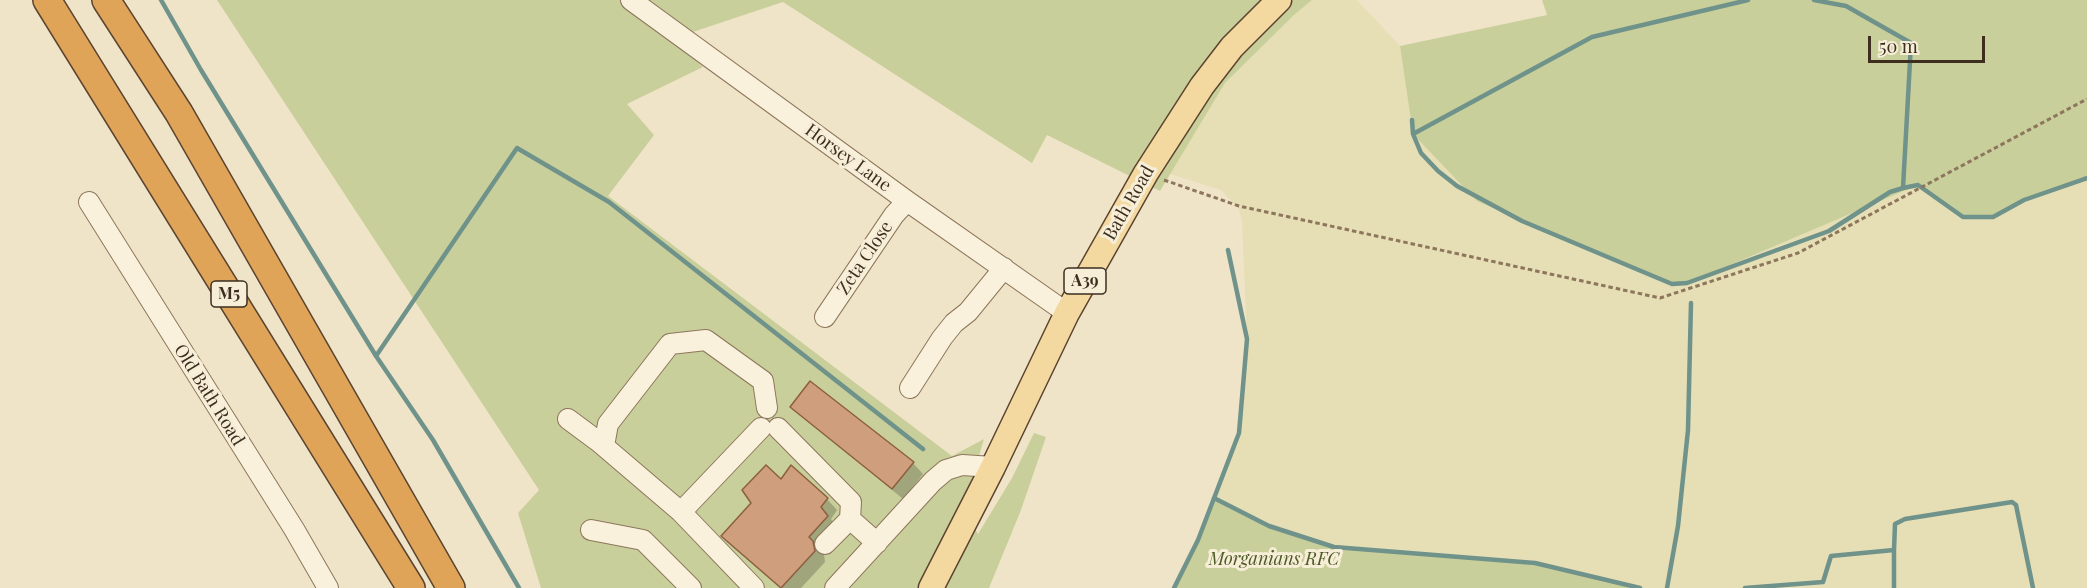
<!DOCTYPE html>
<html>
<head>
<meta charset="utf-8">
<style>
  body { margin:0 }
  #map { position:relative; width:2087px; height:588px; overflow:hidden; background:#f0e4c8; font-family:"Playfair Display",serif }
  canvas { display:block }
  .scale { position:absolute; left:1868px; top:36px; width:117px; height:27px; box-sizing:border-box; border:3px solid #3d2e20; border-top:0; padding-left:8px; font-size:18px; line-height:21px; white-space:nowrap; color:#3d2e20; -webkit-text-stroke:4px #f7eed8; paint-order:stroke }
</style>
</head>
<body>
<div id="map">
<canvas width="2087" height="588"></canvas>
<div class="scale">50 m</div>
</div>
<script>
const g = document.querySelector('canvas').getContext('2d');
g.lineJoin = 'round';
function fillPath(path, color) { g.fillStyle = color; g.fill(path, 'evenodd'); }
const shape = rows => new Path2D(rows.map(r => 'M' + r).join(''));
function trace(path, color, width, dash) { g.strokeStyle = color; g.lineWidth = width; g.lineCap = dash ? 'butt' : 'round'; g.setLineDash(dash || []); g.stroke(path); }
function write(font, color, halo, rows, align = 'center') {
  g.font = font + ' "Playfair Display",serif'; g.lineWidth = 6; g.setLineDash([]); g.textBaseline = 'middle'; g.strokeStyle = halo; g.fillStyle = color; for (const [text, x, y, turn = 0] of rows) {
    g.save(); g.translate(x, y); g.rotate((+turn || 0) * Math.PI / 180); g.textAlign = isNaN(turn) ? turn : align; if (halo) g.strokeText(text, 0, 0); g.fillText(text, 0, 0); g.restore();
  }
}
const farmland = shape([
  [1312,0,1357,0,1400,46,1413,134,1487,201,1522,221,1672,284,1688,283,1918,185,1963,217,1993,217,2024,200,2087,178,2087,588,1628,588,1628,585,1535,563,1334,547,1269,526,1214,498,1239,433,1247,339,1242,221,1239,209,1221,190,1170,174,1225,83,1294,15]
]);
const green = shape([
  [217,0,1312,0,1294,15,1225,83,1160,191,1047,135,1032,163,783,2,672,39,703,67,627,104,654,135,608,196,952,456,984,439,964,507,978,534,1012,478,1034,433,1046,437,1021,510,989,588,541,588,518,513,539,490],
  [1542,0,2087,0,2087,178,2024,200,1993,217,1963,217,1918,185,1688,283,1672,284,1477,201,1413,134,1400,46,1547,15],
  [1214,498,1269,526,1334,547,1535,563,1629,585,1628,588,1174,588,1198,540]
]);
const shadow = shape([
  [811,383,913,463,923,474,903,499,792,406],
  [781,481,827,499,837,510,831,519,837,528,819,549,824,554,825,562,801,588,781,588,733,547]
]);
const stream = shape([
  [161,0,201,70,376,356,433,440,519,588],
  [1814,0,1846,6,1911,43,1903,188],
  [1412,120,1413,134,1592,37,1748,0],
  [1413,134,1421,153,1438,171,1457,186,1522,221,1672,284,1687,283,1829,231,1890,192,1903,188,1918,185,1963,217,1993,217,2024,200,2087,178],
  [376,356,517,148,609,202,923,449],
  [1214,498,1269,526,1334,547,1535,563,1640,588],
  [1174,588,1198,540,1239,433,1247,339,1228,250],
  [1667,588,1678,526,1688,430,1691,303],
  [1745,588,1823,582,1831,556,1894,550,1895,524,1905,519,2012,502,2016,505,2033,588],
  [1894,588,1894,550]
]);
const building = shape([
  [810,381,914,462,892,489,790,407,810,381],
  [766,465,781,479,791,465,828,498,821,507,828,516,809,537,813,541,815,551,781,588,721,536,751,503,742,490,766,465]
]);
const path = shape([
  [1164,180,1239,206,1660,298,1798,253,2087,99]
]);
const minor = shape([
  [631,0,907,201,1067,313],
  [89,202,294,529,328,588],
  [825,317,894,215,907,201],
  [910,388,942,338,954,323,968,312,1004,268],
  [568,419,599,442,681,512],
  [778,428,851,502,850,519],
  [604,446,608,424,670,344,706,340,763,381,767,408],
  [591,530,643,540,691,588],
  [825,544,850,519,877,543],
  [754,588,681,512,761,428],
  [835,588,933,481,946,470,962,465,993,467]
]);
const major = shape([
  [931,588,993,467,1067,313,1146,173,1202,86,1232,47,1279,0]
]);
const highway = shape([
  [47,0,411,588],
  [106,0,179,113,451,588]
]);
const shields = [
  [1085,281,42],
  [229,294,36]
];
const shieldNames = [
  ["A39",1085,281],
  ["M5",229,294]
];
const streetNames = [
  ["Horsey Lane",848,158,36],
  ["Bath Road",1129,203,-60],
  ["Zeta Close",865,258,-56],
  ["Old Bath Road",209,395,58]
];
const parkNames = [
  ["Morganians RFC",1274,559]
];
fillPath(farmland, '#e6deb5');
fillPath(green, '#c9cf9b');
fillPath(shadow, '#0003');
trace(stream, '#6f938a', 4.5);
fillPath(building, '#cf9f7d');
trace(building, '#8d5f41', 1.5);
trace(minor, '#8d765c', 22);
trace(major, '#5b4430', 27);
trace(highway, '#5b4430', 30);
trace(path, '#8d765c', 3, [4.5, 3]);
trace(minor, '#faf1dc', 20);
trace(major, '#f3d9a0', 24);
trace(highway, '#e0a458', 27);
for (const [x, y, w] of shields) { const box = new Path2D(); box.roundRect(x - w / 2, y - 13, w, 26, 4.5); g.fillStyle = '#f7eed8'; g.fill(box); trace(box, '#3d2e20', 1.5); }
write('bold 16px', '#3d2e20', null, shieldNames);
write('18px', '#3d2e20', '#f7eed8', streetNames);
write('italic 18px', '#4d5a26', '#f7eed8', parkNames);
</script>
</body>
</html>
